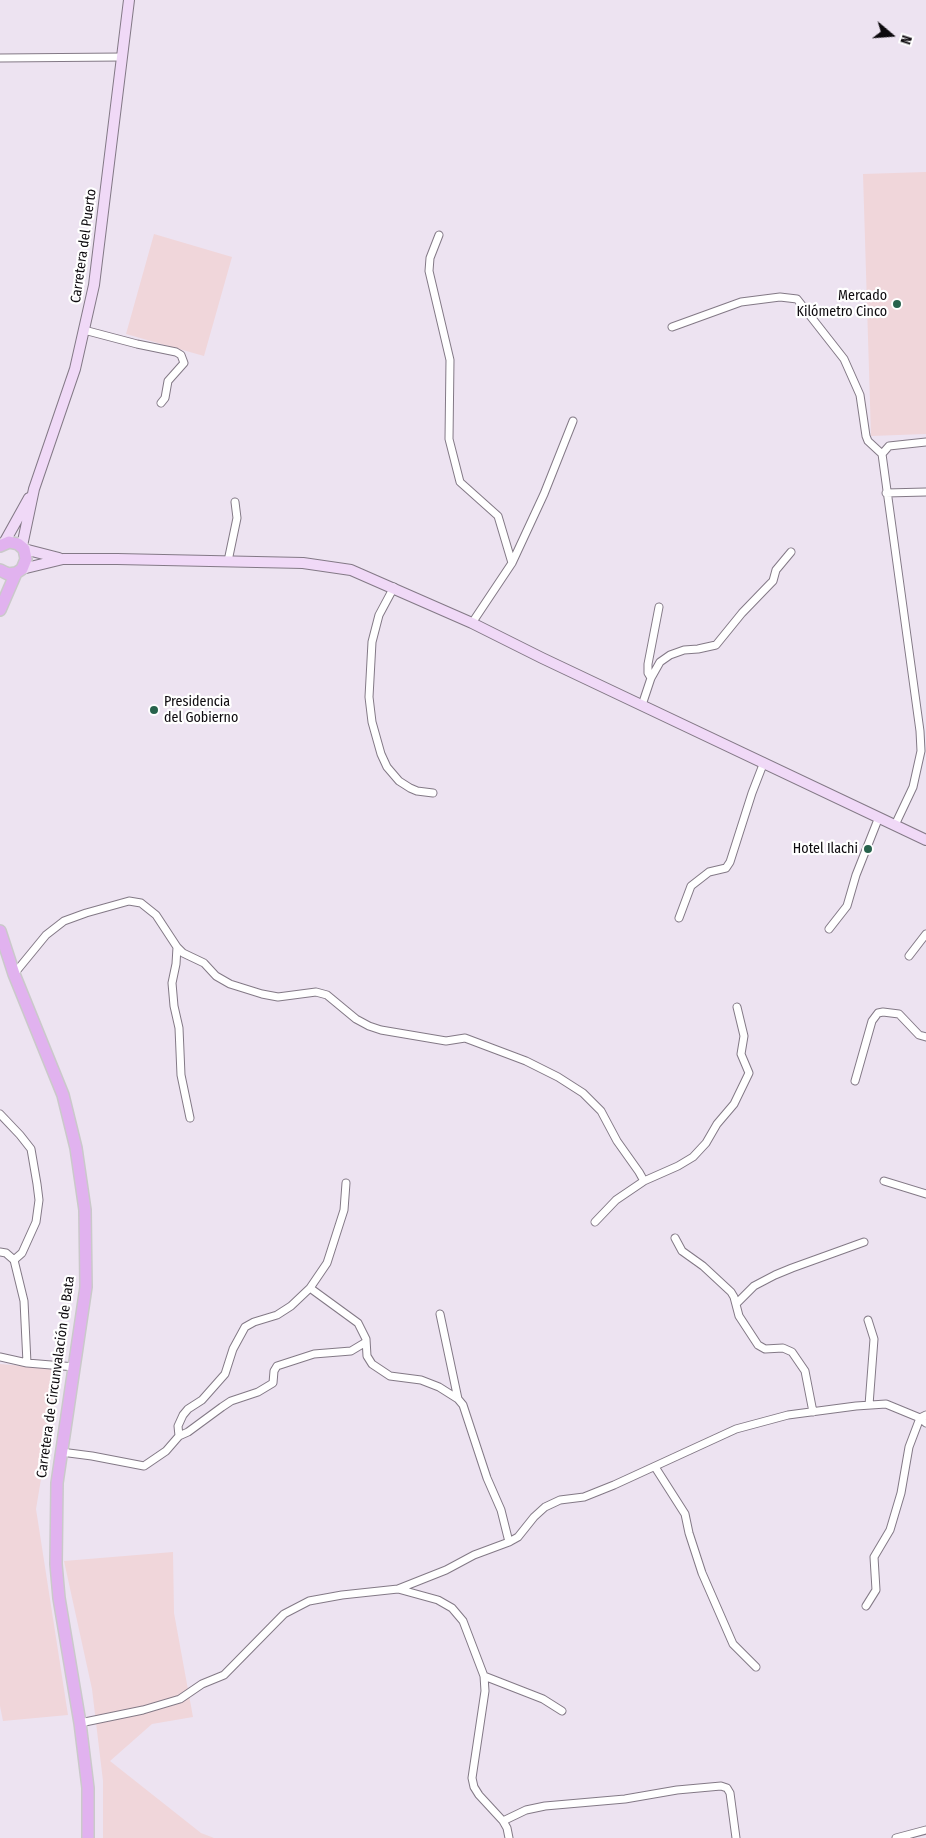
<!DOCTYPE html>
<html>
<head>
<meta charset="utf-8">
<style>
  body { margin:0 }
  #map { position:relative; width:926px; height:1838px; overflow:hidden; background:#ede3f1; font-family:"Fira Sans Condensed",sans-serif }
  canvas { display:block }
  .north { position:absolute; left:866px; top:10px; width:50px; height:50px; -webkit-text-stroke:4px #fff; paint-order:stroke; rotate:108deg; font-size:14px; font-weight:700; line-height:20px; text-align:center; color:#0d0a0e }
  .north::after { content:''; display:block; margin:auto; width:18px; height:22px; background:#0d0a0e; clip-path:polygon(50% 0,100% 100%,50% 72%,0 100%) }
</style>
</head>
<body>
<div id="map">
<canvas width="926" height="1838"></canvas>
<div class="north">N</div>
</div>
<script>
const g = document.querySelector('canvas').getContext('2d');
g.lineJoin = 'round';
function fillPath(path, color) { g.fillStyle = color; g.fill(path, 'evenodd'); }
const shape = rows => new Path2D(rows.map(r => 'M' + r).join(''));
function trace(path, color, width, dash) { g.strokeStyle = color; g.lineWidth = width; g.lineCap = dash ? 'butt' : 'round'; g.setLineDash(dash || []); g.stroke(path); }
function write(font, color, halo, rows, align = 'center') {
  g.font = font + ' "Fira Sans Condensed",sans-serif'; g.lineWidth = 4.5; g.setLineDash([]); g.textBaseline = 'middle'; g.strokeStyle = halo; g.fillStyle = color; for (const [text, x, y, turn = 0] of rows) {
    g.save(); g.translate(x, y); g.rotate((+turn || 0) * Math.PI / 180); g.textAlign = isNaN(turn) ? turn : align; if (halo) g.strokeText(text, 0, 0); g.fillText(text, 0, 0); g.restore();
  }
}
const commercial = shape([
  [926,172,926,434,871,436,863,174],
  [154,234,232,257,204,356,126,334],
  [0,1364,48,1368,59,1371,36,1509,68,1715,3,1721,0,1706],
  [173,1552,174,1613,193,1717,152,1724,110,1761,201,1833,214,1838,103,1838,103,1781,92,1689,64,1561]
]);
const minor = shape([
  [0,58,122,57],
  [439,235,430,258,429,271,450,360,449,439,460,482,498,516,512,563],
  [672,327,741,302,780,297,797,299,844,359,860,395,866,436,868,441,882,454],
  [84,330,137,344,176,352,181,355,184,363,168,381,165,398,161,403],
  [886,493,926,492],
  [228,561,237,518,235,502],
  [394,587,379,615,372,642,369,697,372,722,381,754,387,767,399,781,410,788,417,791,433,793],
  [472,623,512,563,544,494,573,421],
  [651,678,648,673,648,664,659,607],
  [642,705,651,678,660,662,670,655,684,650,698,649,716,645,742,613,770,584,773,581,776,570,791,552],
  [895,825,913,787,921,751,920,731,882,454,889,446,926,442],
  [679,918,691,886,709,872,726,868,730,862,752,793,764,762],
  [829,929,847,906,856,875,879,817],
  [177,947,176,964,172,983,174,1006,179,1028,181,1075,190,1118],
  [909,956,926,934],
  [14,974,46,935,64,921,86,913,129,901,141,903,156,915,177,947,183,953,204,963,216,976,230,984,262,994,278,997,316,992,327,995,356,1019,369,1026,381,1030,446,1041,465,1038,526,1061,558,1077,583,1093,601,1111,617,1141,639,1172,644,1181],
  [855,1081,872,1021,878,1013,883,1012,899,1014,919,1035,926,1037],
  [0,1114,20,1135,31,1149,37,1184,39,1200,36,1222,22,1253,14,1260,24,1301,27,1363],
  [884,1181,926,1194],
  [595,1222,616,1200,644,1181,678,1166,693,1157,706,1143,717,1124,734,1104,749,1073,741,1054,744,1036,737,1007],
  [675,1238,682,1251,703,1266,731,1292,734,1297,739,1316,758,1345,765,1349,783,1348,792,1352,805,1371,813,1412],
  [0,1252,6,1253,14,1260],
  [310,1288,358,1323,366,1339,367,1356,372,1364,390,1376,421,1380,439,1387,458,1399,463,1405,487,1478,501,1510,509,1542],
  [736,1304,754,1286,775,1275,792,1268,864,1242],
  [440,1314,458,1399],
  [868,1320,874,1339,869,1405],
  [0,1357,27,1363,75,1367],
  [179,1436,178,1426,183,1415,188,1409,202,1400,225,1374,233,1349,245,1327,254,1322,277,1315,291,1306,310,1288,327,1263,344,1210,346,1183],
  [61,1452,92,1456,144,1466,166,1451,179,1436,188,1432,222,1407,231,1401,258,1392,273,1383,274,1371,277,1366,314,1354,351,1351,366,1342],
  [655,1467,685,1514,689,1533,702,1573,733,1644,756,1667],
  [398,1589,438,1600,452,1608,463,1621,484,1676,485,1691,472,1778,474,1787,479,1795,503,1821,507,1828,509,1838],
  [866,1606,876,1590,874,1557,890,1530,901,1493,909,1447,920,1418,926,1423],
  [484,1676,543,1699,562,1711],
  [80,1723,143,1710,180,1699,202,1684,224,1675,284,1614,309,1601,342,1595,398,1589,446,1570,474,1555,509,1542,518,1537,534,1517,545,1507,560,1500,584,1497,614,1485,736,1429,788,1415,856,1406,886,1404,920,1418,926,1415],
  [503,1821,526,1810,545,1806,625,1799,677,1790,721,1786,727,1788,730,1793,736,1838],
  [896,1838,926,1830]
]);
const secondary = shape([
  [4,543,29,498],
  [22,546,34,489,75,369,94,285,129,0],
  [24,549,59,558],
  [22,569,63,559,117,559,303,563,351,570,472,623,542,658,926,840]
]);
const primary = shape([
  [0,546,9,542,18,544,24,549,26,559,22,569,16,573,8,574,0,570],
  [0,610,16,573],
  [0,931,14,974,63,1095,76,1148,85,1210,86,1287,57,1483,56,1564,59,1598,80,1723,88,1788,88,1838]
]);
const markers = [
  [897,304,5,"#27624c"],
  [154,710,5,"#27624c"],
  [868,849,5,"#27624c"]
];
const streetNames = [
  ["Carretera del Puerto",84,246,-82],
  ["Carretera de Circunvalación de Bata",56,1377,-82]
];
const poiNames = [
  ["Mercado",887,296],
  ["Kilómetro Cinco",887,312],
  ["Presidencia",164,702,"left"],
  ["del Gobierno",164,718,"left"],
  ["Hotel Ilachi",858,849]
];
fillPath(commercial, '#f0d6da');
trace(minor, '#837986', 9);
trace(secondary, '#837986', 12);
trace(primary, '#cac9ca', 14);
trace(minor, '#fff', 7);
trace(secondary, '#f0d9f7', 10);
trace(primary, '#e1b2ef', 11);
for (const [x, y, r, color] of markers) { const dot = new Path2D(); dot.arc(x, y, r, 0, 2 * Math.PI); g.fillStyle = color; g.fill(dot); trace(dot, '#fff', 2); }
write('14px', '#0d0a0e', '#fff', streetNames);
write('14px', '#0d0a0e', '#fff', poiNames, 'right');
</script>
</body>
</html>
